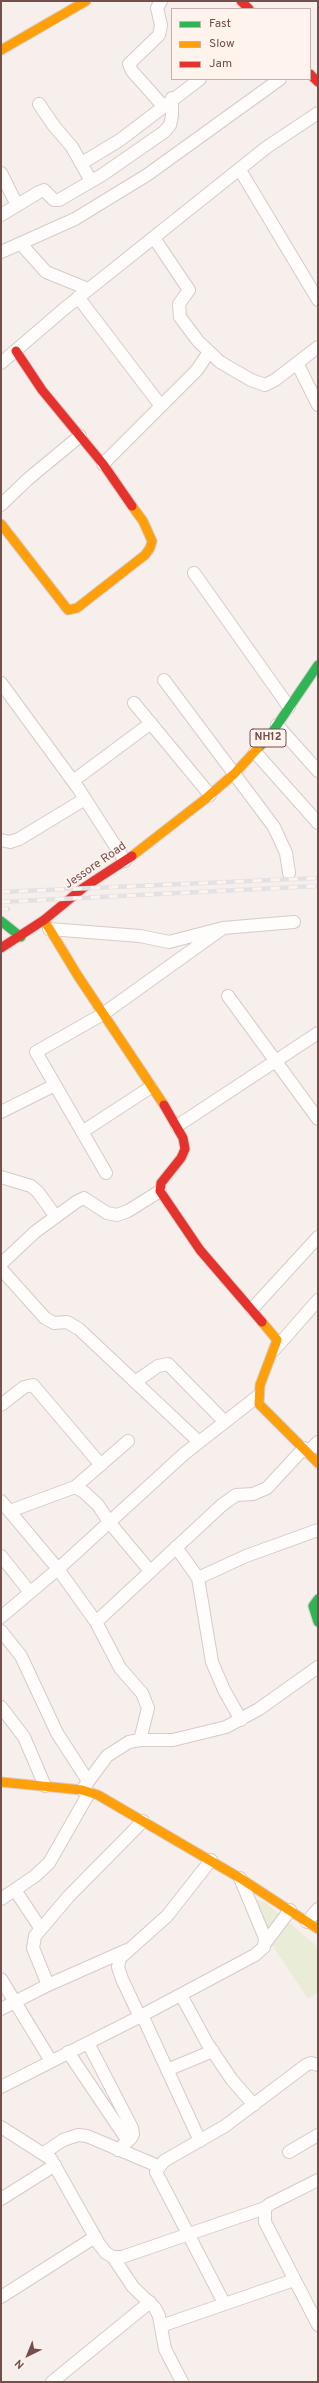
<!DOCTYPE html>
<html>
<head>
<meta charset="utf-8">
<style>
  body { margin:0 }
  #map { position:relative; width:319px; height:2383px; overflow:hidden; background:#f7efec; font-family:Overpass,sans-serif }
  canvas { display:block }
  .frame { position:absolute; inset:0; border:2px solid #754f4c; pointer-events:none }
  .legend { position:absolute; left:171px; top:8px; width:140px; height:72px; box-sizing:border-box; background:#fff3ed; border:1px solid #c8b1ad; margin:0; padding:5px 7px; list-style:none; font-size:12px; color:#754f4c }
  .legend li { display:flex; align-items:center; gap:8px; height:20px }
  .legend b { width:20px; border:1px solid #c8b1ad }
  .north { position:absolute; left:8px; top:2335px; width:40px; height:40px; -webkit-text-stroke:3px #fff3ed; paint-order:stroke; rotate:223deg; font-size:11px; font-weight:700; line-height:16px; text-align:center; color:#754f4c }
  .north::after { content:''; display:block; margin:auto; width:14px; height:18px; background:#754f4c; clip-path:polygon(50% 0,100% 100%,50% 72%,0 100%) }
</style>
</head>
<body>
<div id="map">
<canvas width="319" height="2383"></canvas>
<div class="frame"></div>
<ul class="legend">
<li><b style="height:5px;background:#30b455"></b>Fast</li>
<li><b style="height:5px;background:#ff9f0a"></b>Slow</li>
<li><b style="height:5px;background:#e5322d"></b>Jam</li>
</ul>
<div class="north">N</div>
</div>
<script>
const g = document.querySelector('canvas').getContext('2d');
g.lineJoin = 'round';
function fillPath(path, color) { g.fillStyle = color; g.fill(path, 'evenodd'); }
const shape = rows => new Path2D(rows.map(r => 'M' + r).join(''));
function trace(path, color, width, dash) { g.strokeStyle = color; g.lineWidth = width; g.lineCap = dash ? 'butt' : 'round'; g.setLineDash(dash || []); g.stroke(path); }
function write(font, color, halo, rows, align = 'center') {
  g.font = font + ' Overpass,sans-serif'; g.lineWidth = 3; g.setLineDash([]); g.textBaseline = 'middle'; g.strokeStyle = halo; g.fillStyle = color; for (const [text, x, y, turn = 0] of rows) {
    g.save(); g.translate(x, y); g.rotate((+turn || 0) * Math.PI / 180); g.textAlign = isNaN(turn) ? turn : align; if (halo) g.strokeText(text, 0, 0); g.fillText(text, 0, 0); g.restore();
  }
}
const green = shape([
  [254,1899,265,1902,318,1947,318,1992,308,1999,267,1937]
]);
const street = shape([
  [161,1,157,8,161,25,159,35,129,64,132,71,163,106],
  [39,104,54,126,72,147,91,181],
  [82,163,120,140,200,79],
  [240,170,318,300],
  [1,173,17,205],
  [1,215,39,192,44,190,54,200,59,200,102,175,164,132,170,125,172,116,172,98],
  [154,238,189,290,179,304,180,317,198,341,220,362,251,380,265,385,275,380,318,347],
  [21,244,46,272,88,289],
  [1,252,75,219,147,175,280,79],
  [78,297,161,406],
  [1,363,64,309,267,147,318,113],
  [297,363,318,405],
  [103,464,197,370,209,352],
  [1,505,28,479,80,436],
  [194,573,289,707],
  [164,680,274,827,286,853,289,873],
  [1,683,78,788,125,861],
  [134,703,210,795],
  [277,725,318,771],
  [255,752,318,823],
  [73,781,151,723],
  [1,840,10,842,19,839,85,799],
  [49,929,140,936,169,942,223,928,294,922],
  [228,996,318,1119],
  [1,1112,55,1085],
  [177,1126,318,1033],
  [82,1132,151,1087],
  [106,1173,36,1052,103,1014,223,928],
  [1,1177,31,1186,38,1192,56,1217],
  [1,1264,35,1232,76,1202,84,1198,107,1213,117,1215,128,1211,160,1191],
  [1,1269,45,1318,54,1323,67,1322,79,1329,199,1442],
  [252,1309,318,1237],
  [275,1349,318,1300],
  [135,1382,158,1366,168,1364,224,1421],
  [1,1405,24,1387,33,1385,101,1465],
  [308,1452,318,1442],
  [75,1487,128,1441],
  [1,1501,58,1569,96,1622,120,1668,142,1693,148,1708,140,1740],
  [10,1511,75,1487,84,1492,98,1505,109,1522,150,1571],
  [176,1547,198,1578,212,1662,224,1690,241,1720],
  [1,1556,29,1591],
  [198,1578,246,1556,318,1530],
  [1,1617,58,1569,184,1454,258,1396],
  [96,1622,222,1505,236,1495,253,1494,267,1488,304,1448],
  [1,1631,21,1656,57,1733,88,1781],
  [1,1707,24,1737,45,1786],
  [82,1790,107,1756,129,1742,140,1740,173,1740,226,1727,259,1709,318,1667],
  [15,1890,41,1929],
  [1,1899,35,1876,49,1863,89,1793],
  [307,1922,318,1909],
  [266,1942,290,1910],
  [1,1979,51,2061],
  [48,1985,33,1948,35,1936,69,1896,143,1821],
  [181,1995,207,2043,232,2080,254,2105],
  [1,2009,48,1985,127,1950],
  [142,2015,200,2141],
  [137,2018,255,1955,264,1947,265,1938,240,1878],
  [88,2043,132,2128,133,2134,131,2138,118,2150],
  [68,2052,128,2141],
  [167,2070,213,2051],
  [1,2087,137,2018,138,2013,122,1979,118,1967,120,1958,167,1916,211,1860],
  [1,2127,51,2159,99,2244,106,2253,113,2257,122,2257,265,2208],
  [289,2152,318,2135],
  [44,2153,63,2140,78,2135,87,2136,158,2166],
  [318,2180,270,2204,265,2208,265,2222,318,2325],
  [1,2199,55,2165],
  [113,2257,133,2287,155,2308,159,2316,165,2349,182,2382],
  [1,2297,95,2237],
  [224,2303,156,2172,164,2161,225,2126,306,2065,311,2063,318,2065],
  [161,2326,294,2280],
  [52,2382,150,2302]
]);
const fast = shape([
  [258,748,269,737,318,665],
  [1,921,21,937],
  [318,1599,313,1606,318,1622]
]);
const slow = shape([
  [1,50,86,1],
  [1,524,68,610,77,608,145,555,150,548,152,541,143,521,132,506],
  [132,856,204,800,234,774,258,748],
  [44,920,78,976,164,1105],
  [262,1322,277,1340,260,1385,259,1404,318,1463],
  [1,1782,82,1790,98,1795,240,1878,318,1929]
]);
const jam = shape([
  [241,1,249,9],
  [310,74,318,82],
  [16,351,42,390,103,464,132,506],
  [1,948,44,920,83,888,132,856],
  [164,1105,183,1138,185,1149,181,1158,161,1183,160,1191,200,1250,262,1322]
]);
const rail = shape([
  [1,892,318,878],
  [1,902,318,886],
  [1,909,8,909]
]);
const shields = [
  [268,738,36]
];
const shieldNames = [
  ["NH12",268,738]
];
const streetNames = [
  ["Jessore Road",96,866,-35]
];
fillPath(green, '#e9ecd7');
trace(street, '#d6cbc8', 14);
trace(fast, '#d8ccc9', 11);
trace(slow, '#d8ccc9', 11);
trace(jam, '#d8ccc9', 11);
trace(street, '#fefdfc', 12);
trace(fast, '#30b455', 9);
trace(slow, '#ff9f0a', 9);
trace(jam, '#e5322d', 9);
trace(rail, '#e4e1e5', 4.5);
trace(rail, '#fff3ed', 3, [9]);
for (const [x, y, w] of shields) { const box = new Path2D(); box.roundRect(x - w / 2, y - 9, w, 18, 3); g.fillStyle = '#fff3ed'; g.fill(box); trace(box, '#754f4c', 1); }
write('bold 11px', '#754f4c', null, shieldNames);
write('12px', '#754f4c', '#fff3ed', streetNames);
</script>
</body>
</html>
